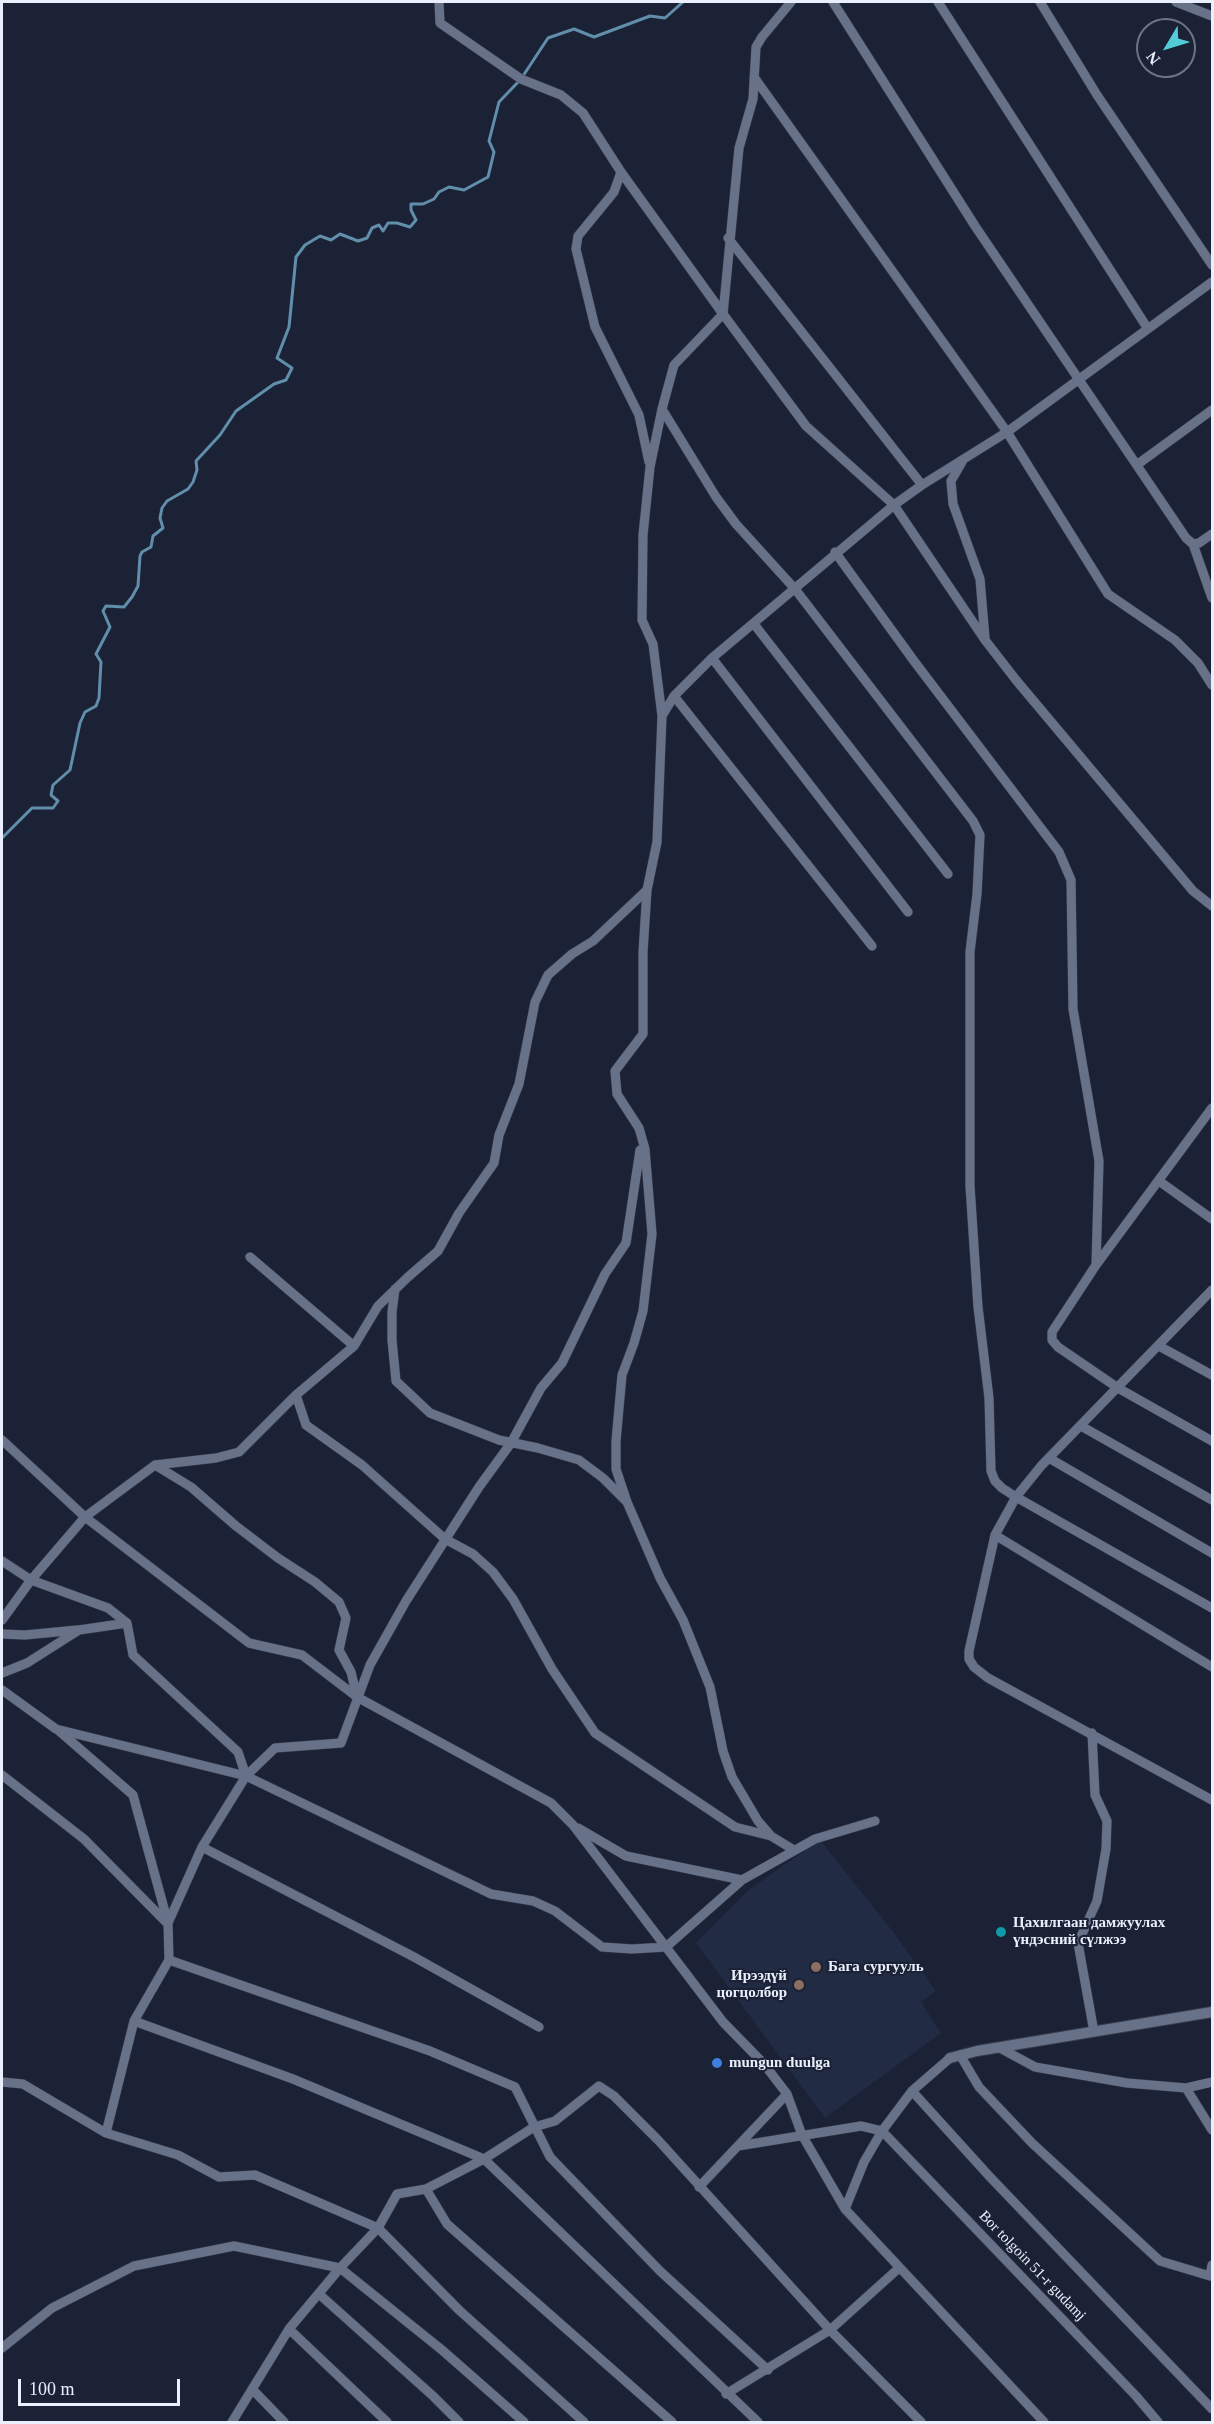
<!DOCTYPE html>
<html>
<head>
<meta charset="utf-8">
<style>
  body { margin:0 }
  #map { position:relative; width:1214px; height:2424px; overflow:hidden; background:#1b2235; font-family:Georgia,serif }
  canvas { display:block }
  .frame { position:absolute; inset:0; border:3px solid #e9effc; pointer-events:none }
  .north { position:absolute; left:1136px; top:18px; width:60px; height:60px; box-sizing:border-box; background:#1b2235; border:2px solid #6d7485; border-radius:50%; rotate:232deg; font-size:16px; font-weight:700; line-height:24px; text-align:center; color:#e9effc }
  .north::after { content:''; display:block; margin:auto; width:21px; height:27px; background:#52ccd6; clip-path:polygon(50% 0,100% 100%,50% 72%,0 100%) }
  .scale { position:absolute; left:18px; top:2379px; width:162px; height:27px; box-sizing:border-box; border:3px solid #e9effc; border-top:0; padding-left:8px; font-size:18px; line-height:21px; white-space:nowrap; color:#e9effc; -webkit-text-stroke:4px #1b2235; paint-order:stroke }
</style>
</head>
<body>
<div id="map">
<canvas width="1214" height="2424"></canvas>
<div class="frame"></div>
<div class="north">N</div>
<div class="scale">100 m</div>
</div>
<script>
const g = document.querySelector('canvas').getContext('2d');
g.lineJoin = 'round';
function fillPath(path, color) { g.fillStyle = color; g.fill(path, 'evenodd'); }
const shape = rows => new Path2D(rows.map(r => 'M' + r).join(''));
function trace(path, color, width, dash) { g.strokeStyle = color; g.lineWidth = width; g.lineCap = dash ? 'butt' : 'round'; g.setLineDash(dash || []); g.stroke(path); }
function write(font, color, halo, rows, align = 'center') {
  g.font = font + ' Georgia,serif'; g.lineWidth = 4.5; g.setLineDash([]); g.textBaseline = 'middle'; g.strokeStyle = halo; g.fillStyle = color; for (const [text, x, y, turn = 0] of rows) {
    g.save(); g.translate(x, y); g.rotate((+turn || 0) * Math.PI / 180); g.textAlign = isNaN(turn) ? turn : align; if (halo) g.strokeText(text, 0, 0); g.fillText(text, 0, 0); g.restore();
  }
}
const built = shape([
  [820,1840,891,1929,936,1991,921,2002,941,2033,825,2118,696,1943,750,1889]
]);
const stream = shape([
  [2,838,32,808,53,808,58,801,51,795,53,785,70,770,80,723,85,712,96,706,99,698,101,662,96,654,110,627,103,611,106,606,124,607,132,597,138,586,140,556,142,552,151,547,153,536,163,528,160,518,162,508,167,501,188,489,193,482,197,470,196,461,220,435,236,411,274,384,286,380,292,368,277,358,289,327,296,257,305,245,320,236,331,240,340,234,358,241,367,238,372,228,379,225,383,231,388,223,397,223,410,227,416,220,411,210,411,204,423,204,434,199,439,192,449,187,464,190,488,177,494,152,489,141,499,102,521,79,548,38,574,29,594,37,650,16,665,18,683,2]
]);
const minor = shape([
  [439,2,440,23,521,79,561,95,583,113,621,172,723,314,674,365,662,409,650,467,643,535,642,620,653,644,662,716],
  [791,2,762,37,756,47,753,99,739,148,723,314,806,426,894,505,985,640,1016,680,1193,891,1212,906],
  [833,2,975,226,1186,538,1193,544,1199,543,1212,534],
  [938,2,1148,329],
  [1040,2,1097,95,1212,265],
  [1176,2,1212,16],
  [754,77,1007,432,1108,594,1175,640,1198,663,1212,685],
  [621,172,614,192,578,236,576,249,595,327,639,415,649,462],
  [728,238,922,485],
  [662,409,716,497,736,524,795,589,973,821,980,835,977,894,970,952,970,1186,978,1307,989,1398,991,1471,995,1481,1002,1488,1016,1497,1212,1608],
  [962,462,951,481,953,504,980,579,985,638],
  [1138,464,1212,410],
  [1193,544,1212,598],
  [835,552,914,661,1059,852,1071,880,1073,1009,1099,1161,1096,1265],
  [754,624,948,874],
  [712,658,908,912],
  [674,696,872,946],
  [1212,1108,1096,1265,1052,1332,1052,1340,1058,1347,1118,1388,1212,1441],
  [1159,1181,1212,1219],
  [250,1257,354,1346],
  [395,1289,392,1312,392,1340,396,1381,430,1413,499,1440,538,1448,579,1460,603,1478,626,1501],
  [1212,1290,1041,1466,1016,1497,995,1535,969,1651,969,1659,974,1667,988,1678,1212,1800],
  [1159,1346,1212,1375],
  [296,1395,306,1425,362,1465,445,1539,473,1554,493,1572,513,1599,552,1669,595,1733,735,1827,771,1836,794,1850],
  [1081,1426,1212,1500],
  [2,1440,85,1517,249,1643,302,1655,357,1697,551,1803,573,1825,723,2022,764,2064,787,2094,802,2135,845,2209,1044,2422],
  [1049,1458,1212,1553],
  [155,1465,191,1487,236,1526,278,1558,315,1582,339,1602,346,1618,339,1650,351,1672,357,1697],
  [995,1535,1212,1667],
  [2,1561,31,1580,108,1608,127,1623,133,1655,238,1752,246,1776,491,1894,533,1901,555,1911,602,1947,632,1949,666,1947,742,1880,815,1839,875,1821],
  [2,1620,31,1580,85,1517,155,1465,216,1458,239,1452,296,1395,354,1346,378,1306,408,1277,438,1251,459,1213,494,1163,499,1135,519,1084,535,1002,548,975,572,954,593,941,647,890],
  [2,1634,25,1635,77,1630],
  [2,1673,27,1663,79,1630,127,1623],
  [2,1690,56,1729,246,1776,275,1748,341,1743,370,1665,406,1601,479,1487,511,1443,541,1388,562,1363,605,1274,626,1243,640,1150],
  [58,1730,133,1795,168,1923],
  [1092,1733,1095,1795,1107,1821,1106,1849,1097,1901,1078,1943,1094,2032],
  [2,1775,84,1839,166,1922],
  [246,1776,202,1847,168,1923,169,1960,134,2021,106,2133,178,2155,219,2177,255,2175,378,2228,459,2310,584,2422],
  [578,1828,626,1856,742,1880],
  [771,1836,758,1821,732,1777,723,1751,710,1687,683,1620,660,1578,627,1502,616,1469,616,1441,622,1375,634,1343,643,1311,652,1234,645,1149,639,1128,617,1094,615,1071,643,1034,643,952,647,890,657,842,662,716,674,696,712,658,894,505,922,485,1007,432,1212,282],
  [202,1847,414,1957,539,2027],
  [169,1960,430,2051,515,2087,550,2157,660,2271,768,2370],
  [134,2021,293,2079,484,2159,758,2422],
  [1000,2048,1035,2067,1127,2083,1186,2088,1212,2082],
  [960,2055,979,2087,1032,2143,1160,2261,1210,2276,1212,2265],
  [2,2082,23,2084,106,2133],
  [1186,2088,1212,2130],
  [912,2091,990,2177,1212,2409],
  [738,2146,861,2126,882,2131,1136,2396,1158,2422],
  [699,2187,787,2094],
  [426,2189,447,2224,672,2422],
  [845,2209,864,2162,882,2131,912,2091,950,2058],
  [319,2294,433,2396,459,2422],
  [289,2329,387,2422],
  [2,2348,52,2308,134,2266,234,2246,340,2268,442,2350,524,2422],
  [252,2389,284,2422],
  [726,2394,830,2330,899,2268],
  [232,2422,289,2329,340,2268,378,2228,397,2194,426,2189,484,2159,534,2127,555,2121,599,2086,614,2096,658,2140,830,2330,921,2422]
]);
const tertiary = shape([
  [950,2058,977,2051,1212,2012]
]);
const markers = [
  [1001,1932,6,"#0f9aa8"],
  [816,1967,6,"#8d6e63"],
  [799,1985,6,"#8d6e63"],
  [717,2063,6,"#3f7fe0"]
];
const poiNames = [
  ["Цахилгаан дамжуулах",1013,1923],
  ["үндэсний сүлжээ",1013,1940],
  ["Бага сургууль",828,1967],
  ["Ирээдүй",787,1976,"right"],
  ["цогцолбор",787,1993,"right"],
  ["mungun duulga",729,2063]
];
const streetNames = [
  ["Bor tolgoin 51-r gudamj",1032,2266,46]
];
fillPath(built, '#212b44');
trace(stream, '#608eab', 3);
trace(minor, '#383d4d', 10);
trace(tertiary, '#383d4d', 12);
trace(minor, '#677188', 9);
trace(tertiary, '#677188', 10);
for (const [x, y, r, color] of markers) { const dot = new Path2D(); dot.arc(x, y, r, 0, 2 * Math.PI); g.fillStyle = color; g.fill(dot); trace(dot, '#1b2235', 2); }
write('bold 15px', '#e9effc', '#1b2235', poiNames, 'left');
write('15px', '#e9effc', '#1b2235', streetNames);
</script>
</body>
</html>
